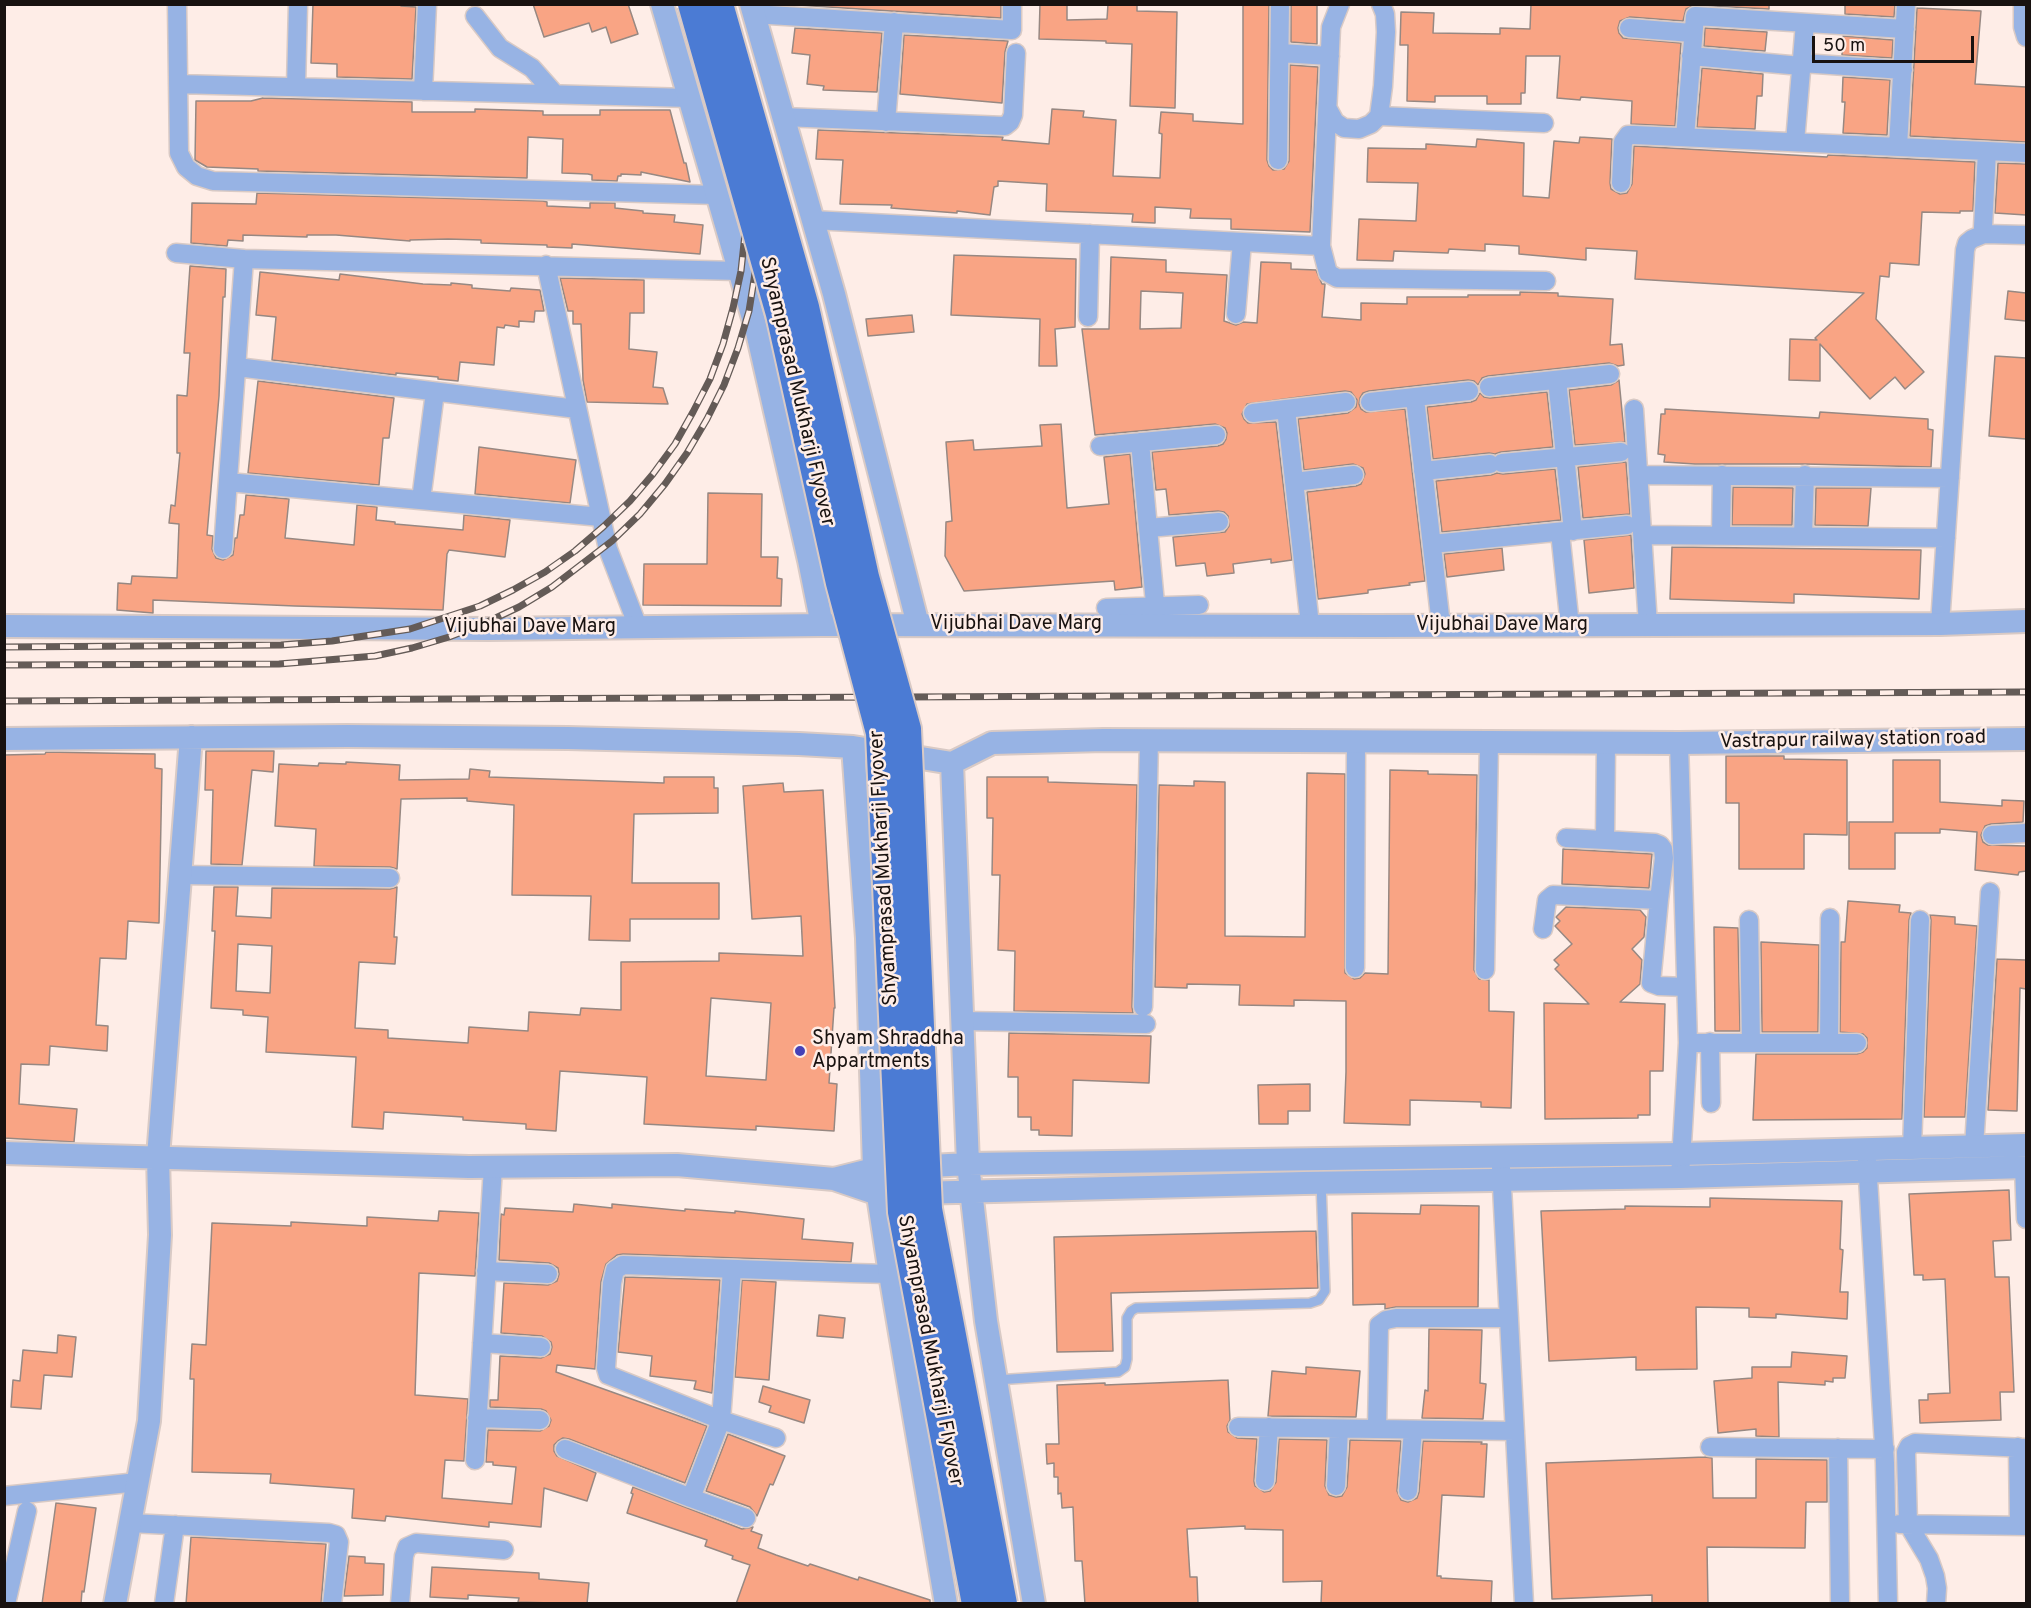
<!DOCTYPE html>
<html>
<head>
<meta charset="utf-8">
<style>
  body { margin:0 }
  #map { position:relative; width:2031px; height:1608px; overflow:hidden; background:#feede7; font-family:Overpass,sans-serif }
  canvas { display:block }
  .frame { position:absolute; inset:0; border:6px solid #181210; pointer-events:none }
  .scale { position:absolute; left:1812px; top:36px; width:162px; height:27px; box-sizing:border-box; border:3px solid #181210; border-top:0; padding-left:8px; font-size:18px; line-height:21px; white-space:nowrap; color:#181210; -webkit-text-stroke:4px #feede7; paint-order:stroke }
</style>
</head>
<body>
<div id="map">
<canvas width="2031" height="1608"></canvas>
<div class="frame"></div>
<div class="scale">50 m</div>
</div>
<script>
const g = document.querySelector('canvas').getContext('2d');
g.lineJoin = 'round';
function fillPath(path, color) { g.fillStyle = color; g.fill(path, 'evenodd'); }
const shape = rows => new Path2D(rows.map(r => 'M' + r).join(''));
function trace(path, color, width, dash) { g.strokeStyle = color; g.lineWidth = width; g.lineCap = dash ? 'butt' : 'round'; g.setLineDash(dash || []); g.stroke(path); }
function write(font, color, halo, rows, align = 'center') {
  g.font = font + ' Overpass,sans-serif'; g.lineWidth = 5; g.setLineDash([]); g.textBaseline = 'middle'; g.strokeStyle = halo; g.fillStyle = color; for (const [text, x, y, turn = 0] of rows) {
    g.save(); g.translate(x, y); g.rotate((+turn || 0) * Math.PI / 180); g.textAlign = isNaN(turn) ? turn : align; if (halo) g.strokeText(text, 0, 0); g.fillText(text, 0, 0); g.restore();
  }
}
const building = shape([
  [313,4,402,4,401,6,416,7,412,79,337,77,337,64,311,63,313,4],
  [533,4,628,4,638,34,611,43,606,27,592,32,589,23,544,37,533,4],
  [797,4,1001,4,1001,18,797,5,797,4],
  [1040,4,1067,4,1067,20,1107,19,1108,4,1137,4,1137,11,1177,12,1175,108,1130,106,1132,44,1106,43,1106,41,1039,39,1040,4],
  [1243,4,1269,4,1267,160,1269,166,1273,170,1284,169,1289,161,1290,65,1318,67,1310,232,1231,229,1231,219,1190,218,1191,209,1155,207,1155,223,1132,222,1133,214,1046,211,1047,184,998,181,998,186,994,187,990,215,957,211,957,213,891,208,892,205,840,204,843,160,816,159,818,130,1003,137,1002,140,1049,144,1052,109,1084,111,1083,117,1116,120,1113,176,1160,178,1162,134,1159,133,1161,112,1193,114,1193,121,1243,124,1243,4],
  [1291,4,1317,4,1317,44,1291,42,1291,4],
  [1531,4,1769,4,1769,9,1695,5,1686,9,1683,21,1630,17,1620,21,1618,28,1619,33,1623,38,1681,43,1675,126,1631,124,1632,101,1581,97,1580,100,1557,98,1560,56,1526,56,1525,93,1521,93,1521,104,1487,104,1487,96,1435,96,1435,102,1407,101,1408,45,1400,45,1401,12,1434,13,1433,33,1500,34,1500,28,1530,29,1531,4],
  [1845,4,1895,4,1894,17,1845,14,1845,4],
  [1917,8,1981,11,1975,84,2026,87,2026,142,1910,136,1917,8],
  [795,28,882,33,877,92,823,90,824,86,807,84,810,55,792,53,795,28],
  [1705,28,1767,32,1765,51,1704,46,1705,28],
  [904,35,1008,41,1005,52,1002,103,900,94,904,35],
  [1843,36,1893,40,1892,58,1842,55,1843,36],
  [1702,68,1763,74,1762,96,1757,96,1755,129,1697,127,1702,68],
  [1843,77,1890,80,1887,135,1843,133,1845,102,1842,102,1843,77],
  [263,98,412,102,412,112,475,112,475,109,543,111,543,115,600,115,600,110,670,110,684,163,686,163,690,182,641,172,641,175,621,174,621,176,618,176,617,181,592,180,592,175,588,174,562,173,563,139,528,137,527,178,258,171,258,169,207,167,195,160,196,101,251,101,263,98],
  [1580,137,1612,139,1610,183,1611,189,1620,194,1627,193,1632,184,1634,146,1827,157,1828,155,1975,162,1973,211,1960,211,1960,213,1922,212,1919,265,1890,263,1889,277,1880,276,1876,319,1924,372,1905,389,1895,377,1870,399,1820,344,1820,381,1789,380,1790,339,1817,340,1815,338,1864,293,1635,279,1637,251,1586,248,1586,260,1519,254,1519,246,1485,244,1485,251,1449,249,1448,253,1394,251,1393,261,1357,260,1359,219,1416,221,1418,183,1367,182,1368,148,1426,149,1426,144,1476,147,1477,139,1524,143,1523,196,1549,198,1554,141,1579,143,1580,137],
  [1998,163,2026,164,2026,215,1995,213,1998,163],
  [257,193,543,201,547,202,547,206,590,208,590,203,615,203,615,208,643,211,643,213,675,215,674,222,703,225,700,254,572,244,572,248,547,247,547,245,481,243,481,240,448,239,410,240,410,241,336,235,307,235,307,237,243,235,243,241,228,240,227,246,191,243,192,203,256,204,257,193],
  [954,255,1076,259,1075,327,1055,329,1057,366,1039,366,1040,319,951,315,954,255],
  [1111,257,1166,260,1166,272,1227,275,1224,321,1236,325,1243,322,1257,323,1261,262,1291,263,1291,269,1316,270,1322,284,1325,284,1322,317,1361,320,1361,303,1407,304,1407,297,1468,297,1468,295,1520,295,1520,292,1558,293,1558,296,1613,299,1610,345,1622,344,1624,365,1618,366,1609,363,1488,376,1482,378,1478,385,1474,381,1468,380,1369,391,1363,393,1360,398,1359,404,1361,409,1366,412,1405,409,1425,581,1409,583,1410,585,1368,590,1368,593,1318,599,1307,492,1356,486,1361,484,1365,474,1363,468,1353,464,1304,470,1298,419,1348,413,1356,407,1357,400,1351,392,1345,391,1247,404,1242,414,1244,419,1248,423,1276,422,1292,560,1271,563,1271,559,1233,564,1234,573,1207,576,1205,563,1176,566,1173,537,1225,532,1229,526,1228,516,1224,512,1218,511,1169,515,1166,489,1156,490,1152,452,1218,446,1223,444,1226,439,1227,433,1225,428,1215,424,1095,435,1082,329,1109,329,1111,257],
  [1141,291,1183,293,1181,328,1140,329,1141,291],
  [190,266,226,269,225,297,223,297,219,396,207,535,213,536,212,549,216,558,223,560,233,555,235,538,237,538,240,515,244,515,246,495,289,499,285,538,354,545,357,505,377,507,376,520,395,522,395,524,463,530,464,515,510,520,505,557,449,550,447,554,443,610,295,606,153,600,153,613,117,610,118,583,131,584,132,576,177,578,179,524,169,523,171,505,175,506,180,453,177,453,177,395,187,396,190,353,184,353,190,266],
  [260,272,339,280,340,274,423,284,451,285,451,283,472,285,472,288,510,291,511,288,540,290,544,311,535,311,534,322,519,321,519,327,505,325,504,328,497,327,494,365,460,362,458,381,438,379,438,377,396,373,396,375,272,360,276,317,256,315,260,272],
  [560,278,644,280,644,313,630,313,629,349,657,352,653,387,663,388,668,404,587,402,583,380,581,324,573,324,573,311,568,311,560,278],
  [2008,291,2026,293,2026,321,2005,319,2008,291],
  [912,315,914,332,868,336,866,319,912,315],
  [1995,356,2026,358,2026,439,1989,436,1995,356],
  [1619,380,1625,442,1575,445,1569,390,1611,385,1619,380],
  [258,381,394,398,389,438,383,438,379,485,248,473,258,381],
  [1547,392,1553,447,1501,452,1495,454,1489,453,1433,459,1427,407,1471,402,1476,400,1480,393,1484,397,1490,398,1547,392],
  [1665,409,1819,418,1820,412,1928,419,1928,429,1933,430,1931,467,1805,464,1695,464,1664,462,1665,455,1658,454,1661,414,1665,414,1665,409],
  [1061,424,1067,508,1109,504,1104,457,1130,454,1142,587,1115,590,1114,581,964,591,945,556,946,522,952,521,946,442,973,440,974,450,1042,446,1040,425,1061,424],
  [479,447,576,460,570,503,475,494,479,447],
  [1626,462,1630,514,1583,518,1578,467,1626,462],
  [1555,469,1561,520,1442,532,1436,481,1491,475,1497,473,1503,474,1555,469],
  [1733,487,1793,488,1792,525,1732,525,1733,487],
  [1816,488,1871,488,1868,526,1815,525,1816,488],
  [708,493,762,494,761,557,778,557,777,578,782,579,781,606,643,605,644,564,707,564,708,493],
  [1631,535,1634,588,1589,593,1584,540,1631,535],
  [1672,547,1921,550,1919,599,1794,594,1794,603,1670,599,1672,547],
  [1502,548,1504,570,1447,577,1444,554,1502,548],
  [206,751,274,751,273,772,252,770,242,865,211,864,213,790,205,790,206,751],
  [46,752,155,754,155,768,162,769,159,923,128,921,126,959,100,958,96,1025,108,1026,107,1051,50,1046,49,1065,21,1064,19,1104,77,1109,74,1142,4,1138,4,755,45,754,46,752],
  [1726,756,1784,756,1784,759,1847,760,1847,835,1804,834,1804,869,1739,869,1739,803,1726,803,1726,756],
  [1893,760,1940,760,1940,802,2002,806,2002,800,2024,801,2023,822,1991,824,1985,826,1981,835,1983,842,1988,845,2026,846,2026,871,2019,872,2018,875,1975,870,1977,832,1940,829,1940,833,1895,833,1895,869,1849,869,1849,822,1893,822,1893,760],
  [346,762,400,765,399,780,469,779,470,769,490,771,489,777,664,783,664,777,714,777,714,788,718,788,718,813,634,814,632,883,719,883,719,919,630,919,630,941,589,940,591,896,512,895,514,805,467,801,467,798,401,799,397,869,390,867,314,866,316,829,275,826,279,764,318,766,319,763,346,764,346,762],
  [1390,770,1428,771,1428,774,1477,775,1474,970,1479,979,1489,980,1489,1011,1514,1012,1511,1108,1481,1107,1481,1102,1410,1100,1410,1125,1344,1123,1346,1072,1346,1001,1294,1000,1294,1006,1239,1005,1240,985,1187,984,1187,988,1155,987,1159,785,1194,786,1194,781,1225,782,1225,936,1305,937,1307,773,1345,774,1345,973,1354,979,1360,978,1365,973,1388,974,1390,770],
  [987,777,1048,777,1048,782,1137,785,1132,1007,1133,1013,1014,1011,1015,951,998,950,1000,875,992,875,993,818,987,818,987,777],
  [783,783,784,792,823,790,835,1008,834,1008,829,1083,837,1084,834,1131,756,1126,756,1130,644,1124,647,1077,560,1071,556,1131,526,1129,526,1124,463,1120,463,1117,384,1112,383,1129,352,1127,356,1057,266,1052,268,1017,243,1015,243,1010,211,1008,215,931,212,931,214,887,238,887,236,916,271,918,272,888,390,889,397,887,394,937,397,937,395,964,359,962,355,1028,388,1030,388,1038,468,1043,469,1027,528,1031,529,1012,580,1015,581,1008,621,1010,621,962,719,961,719,953,803,956,801,916,752,919,743,786,783,783],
  [238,944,272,946,270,993,236,991,238,944],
  [711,998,771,1003,766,1080,706,1076,711,998],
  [1563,849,1652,854,1649,888,1562,884,1563,849],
  [1848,901,1900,905,1899,912,1911,913,1909,920,1902,1119,1753,1120,1756,1054,1857,1054,1863,1052,1867,1048,1867,1038,1863,1034,1840,1032,1841,942,1845,942,1848,901],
  [1566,907,1640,910,1646,917,1644,937,1632,949,1642,960,1640,984,1620,1002,1665,1004,1663,1071,1650,1071,1650,1115,1638,1115,1638,1118,1545,1119,1544,1003,1589,1004,1555,969,1559,965,1554,960,1572,944,1555,926,1560,921,1556,917,1566,907],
  [1930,915,1955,917,1955,924,1977,926,1965,1117,1924,1117,1931,920,1930,915],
  [1714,927,1738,928,1740,1031,1715,1031,1714,927],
  [1761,942,1819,945,1818,1032,1762,1032,1761,942],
  [1997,959,2026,960,2026,989,2020,988,2017,1111,1988,1110,1997,959],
  [1009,1033,1151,1036,1149,1083,1073,1080,1072,1136,1039,1135,1039,1130,1031,1130,1031,1117,1018,1117,1018,1077,1008,1077,1009,1033],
  [1310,1084,1310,1111,1288,1111,1288,1124,1259,1124,1258,1085,1310,1084],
  [2009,1190,2011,1240,1993,1241,1995,1277,2009,1277,2014,1392,2000,1392,2001,1420,1920,1423,1919,1400,1928,1400,1928,1394,1950,1393,1945,1279,1923,1280,1923,1275,1914,1275,1909,1194,2009,1190],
  [1710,1198,1842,1201,1840,1249,1843,1250,1840,1292,1848,1292,1847,1319,1776,1314,1776,1318,1749,1317,1749,1308,1696,1307,1697,1369,1636,1370,1636,1357,1549,1361,1541,1211,1625,1209,1625,1206,1710,1207,1710,1198],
  [574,1204,612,1208,612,1204,685,1211,685,1209,735,1213,735,1211,804,1219,802,1239,853,1243,851,1262,623,1254,617,1255,606,1264,601,1282,595,1369,557,1365,556,1372,707,1426,685,1483,569,1439,563,1438,558,1441,554,1445,554,1451,557,1456,596,1473,587,1501,544,1488,541,1527,489,1522,489,1527,386,1516,385,1521,352,1518,354,1489,270,1483,271,1474,192,1472,194,1379,190,1379,192,1344,206,1345,212,1223,291,1226,291,1222,367,1226,367,1217,438,1221,439,1211,479,1213,475,1276,419,1273,415,1395,468,1399,464,1461,445,1460,442,1498,512,1504,516,1467,493,1465,493,1462,486,1462,488,1430,540,1431,549,1426,551,1420,546,1411,541,1409,490,1407,490,1400,498,1400,500,1356,541,1358,550,1354,552,1347,551,1342,542,1336,501,1333,504,1283,548,1285,557,1281,559,1274,558,1268,549,1263,499,1260,501,1214,504,1215,505,1208,573,1212,574,1204],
  [1421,1205,1479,1206,1478,1307,1396,1307,1385,1309,1385,1304,1353,1305,1352,1213,1420,1214,1421,1205],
  [1316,1231,1318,1288,1111,1293,1113,1351,1057,1352,1054,1237,1316,1231],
  [625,1277,720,1280,712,1393,694,1389,696,1381,650,1376,652,1356,618,1352,625,1277],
  [742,1280,776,1282,769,1380,735,1377,742,1280],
  [819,1315,845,1318,843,1338,817,1336,819,1315],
  [1429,1329,1482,1330,1480,1383,1486,1384,1483,1419,1422,1418,1425,1390,1428,1391,1429,1329],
  [58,1335,76,1337,72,1377,44,1375,41,1409,11,1407,13,1380,20,1381,23,1350,57,1353,58,1335],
  [1792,1352,1847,1356,1845,1378,1833,1378,1833,1382,1825,1381,1825,1385,1778,1382,1779,1437,1756,1436,1756,1429,1718,1433,1714,1381,1752,1378,1752,1367,1791,1367,1792,1352],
  [1306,1367,1360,1371,1356,1417,1268,1416,1272,1371,1306,1374,1306,1367],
  [1228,1380,1230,1420,1227,1426,1228,1432,1237,1438,1257,1439,1254,1481,1255,1486,1264,1492,1270,1491,1276,1482,1279,1439,1327,1440,1325,1486,1329,1495,1336,1497,1342,1496,1347,1487,1350,1440,1401,1441,1397,1491,1401,1500,1408,1502,1417,1498,1419,1492,1423,1441,1482,1442,1481,1444,1487,1444,1484,1497,1442,1495,1437,1576,1441,1576,1441,1578,1492,1581,1491,1604,1321,1604,1322,1581,1283,1582,1283,1530,1245,1529,1245,1526,1187,1529,1190,1577,1197,1577,1198,1604,1085,1604,1082,1561,1075,1561,1073,1507,1062,1508,1061,1493,1058,1494,1058,1477,1054,1477,1054,1463,1047,1464,1046,1444,1059,1444,1057,1385,1105,1383,1105,1385,1228,1380],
  [763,1386,810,1400,804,1423,769,1412,771,1406,759,1402,763,1386],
  [728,1434,785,1456,773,1485,770,1484,757,1516,750,1507,706,1491,728,1434],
  [1705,1457,1712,1458,1713,1498,1756,1498,1756,1459,1827,1460,1827,1502,1806,1502,1805,1548,1707,1547,1708,1604,1652,1604,1652,1595,1552,1599,1546,1463,1705,1457],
  [633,1487,742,1529,753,1527,751,1531,762,1535,758,1548,776,1555,808,1566,810,1564,858,1580,859,1577,930,1600,930,1604,736,1604,750,1565,732,1559,733,1556,705,1546,707,1540,627,1513,633,1494,631,1493,633,1487],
  [56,1503,96,1508,84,1592,82,1591,81,1604,42,1604,56,1503],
  [191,1537,326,1544,321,1604,186,1604,191,1537],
  [349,1556,365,1557,365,1563,384,1564,383,1595,344,1596,349,1556],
  [432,1567,539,1573,539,1579,589,1583,587,1604,518,1602,519,1598,468,1595,468,1599,430,1597,432,1567]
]);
const service = shape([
  [996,1380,1118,1372,1125,1367,1127,1359,1127,1318,1131,1311,1136,1308,1310,1303,1319,1300,1325,1291,1321,1182]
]);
const minor = shape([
  [177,4,179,153,186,167,197,176,213,181,717,195],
  [2023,4,2023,27,2026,37],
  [753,14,1012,30,1012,4],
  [475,16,500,48,532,68,555,94],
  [1629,28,1692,33],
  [1280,53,1330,56],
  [1691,56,1801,66],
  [1802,63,1903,70],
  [178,84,689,98],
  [296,87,298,4],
  [423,91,427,4],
  [1328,109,1335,122,1344,128,1359,129,1371,124,1379,116,1383,86,1386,32,1385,14,1381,4],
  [1379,116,1544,123],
  [783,117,1005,126,1010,122,1013,115,1016,53],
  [886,122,894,22],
  [1685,137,1695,16,1905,29],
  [1795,142,1805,23],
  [1898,147,1906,4],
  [1987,151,2026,153],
  [1278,160,1280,4],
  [1621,183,1623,142,1628,135,1634,135,1987,151,1983,227,1984,234],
  [812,220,1321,246,1331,27,1340,4],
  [1321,246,1328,273,1337,278,1546,281],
  [176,253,244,259],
  [546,265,608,549,638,627],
  [1236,314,1242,242],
  [1088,317,1090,234],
  [237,367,577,409],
  [1557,380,1573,531],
  [1489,387,1610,374],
  [1415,398,1441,625],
  [1370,402,1469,391],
  [1634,409,1648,625],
  [1253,413,1286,409],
  [1140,442,1157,625],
  [1100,446,1216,435],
  [1502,463,1621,452],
  [1423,471,1490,464],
  [1639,475,1950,478],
  [228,482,601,517],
  [1294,482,1354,475],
  [421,500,435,392],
  [1148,528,1219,522],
  [1560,532,1570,626],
  [1644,535,1946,538],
  [1721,536,1722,475],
  [1803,536,1805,475],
  [1432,544,1627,525],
  [223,549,244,259,739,271],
  [1106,608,1199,605],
  [1940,624,1965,250,1967,243,1972,239,1984,234,2026,235],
  [1310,625,1286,409,1346,402],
  [1606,743,1605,840,1655,843,1660,845,1663,849,1664,858,1659,900],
  [1679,743,1688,1043,1680,1177],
  [1992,835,2026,833],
  [1566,838,1605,840],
  [180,875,390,878],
  [1749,920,1751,1043],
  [1543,929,1547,900,1553,895,1659,900,1651,983,1659,986,1686,987],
  [1355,968,1356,742],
  [1485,970,1489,742],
  [1143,1007,1149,740],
  [962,1021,1146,1024],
  [1710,1042,1711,1103],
  [1688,1043,1857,1043],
  [1829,1043,1830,918],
  [1974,1147,1990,892],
  [1912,1148,1920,920],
  [1867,1161,1885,1463,1888,1604],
  [2024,1167,2026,1219],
  [1501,1168,1524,1604],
  [732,1269,721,1420,608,1375,606,1368,612,1283,615,1270,623,1265,851,1273,890,1274],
  [486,1271,548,1274],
  [482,1343,541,1347],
  [477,1418,540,1420],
  [1238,1427,1515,1431],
  [1377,1429,1379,1325,1386,1320,1396,1318,1509,1318],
  [1710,1447,1885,1449],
  [2018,1447,2019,1526],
  [1838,1448,1840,1604],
  [565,1449,691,1498,721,1420,776,1438],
  [475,1460,493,1167],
  [1265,1481,1269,1427],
  [1336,1486,1339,1429],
  [1408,1491,1413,1430],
  [4,1496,138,1482],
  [691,1498,746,1518],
  [130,1523,329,1533,336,1535,339,1542,332,1604],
  [1899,1524,2026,1526],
  [6,1604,27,1511],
  [164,1604,175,1525],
  [400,1604,404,1556,407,1547,416,1543,504,1550],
  [1936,1604,1937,1588,1935,1576,1929,1559,1908,1524,1906,1452,1909,1446,1915,1443,2026,1448]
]);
const tertiary = shape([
  [662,4,757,332,809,560,822,625],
  [751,4,834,294,918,625],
  [4,626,489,629,822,625,1377,626,1940,624,2026,621],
  [4,739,347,736,568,738,799,744,853,747,952,763,992,743,1104,740,1679,743,2026,739],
  [853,747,867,938,874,1169,890,1274,946,1604],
  [952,763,968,1164,986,1321,1034,1604],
  [4,1153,469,1167,677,1165,834,1179,878,1194,1304,1183,1680,1177,2026,1167],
  [834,1179,874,1169,968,1164,1681,1154,2026,1145],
  [115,1604,149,1421,160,1235,158,1157,191,737]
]);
const rail = shape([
  [4,647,281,645,332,641,410,629,480,606,513,590,545,572,575,551,603,527,630,501,653,474,675,444,693,412,710,379,723,344,733,308,741,271,745,234,746,197,743,159,737,122,704,4],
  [4,665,279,664,375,656,412,648,449,637,485,623,519,607,552,587,612,541,640,514,665,484,687,453,707,419,724,385,738,348,749,311,761,235,762,196,760,158,754,119,718,4],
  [4,701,2026,692]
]);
const primaryBridge = shape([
  [692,4,780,314,840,583,880,733,902,1212,976,1604],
  [719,4,805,307,865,577,907,729,928,1209,1003,1604]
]);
const markers = [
  [800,1051,6,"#4541b7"]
];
const streetNames = [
  ["Shyamprasad Mukharji Flyover",796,392,77],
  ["Vijubhai Dave Marg",1016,625],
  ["Vijubhai Dave Marg",1502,626],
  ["Vijubhai Dave Marg",530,628],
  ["Vastrapur railway station road",1853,741,-1],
  ["Shyamprasad Mukharji Flyover",885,868,-93],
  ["Shyamprasad Mukharji Flyover",929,1351,79]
];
const poiNames = [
  ["Shyam Shraddha",812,1040],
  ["Appartments",812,1063]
];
fillPath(building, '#f9a484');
trace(building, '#978882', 1.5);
trace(service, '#d9cac5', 12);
trace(minor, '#d9cac5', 21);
trace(tertiary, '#d9cac5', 26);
trace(service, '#97b3e4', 9);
trace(minor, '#97b3e4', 18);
trace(tertiary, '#97b3e4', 22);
trace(rail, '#645b57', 7);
trace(rail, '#feede7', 4.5, [14]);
trace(primaryBridge, '#d9cac5', 32, []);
trace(primaryBridge, '#4b7bd4', 28);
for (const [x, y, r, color] of markers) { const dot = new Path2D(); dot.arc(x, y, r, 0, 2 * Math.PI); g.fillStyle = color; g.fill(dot); trace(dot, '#feede7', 2); }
write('20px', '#181210', '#feede7', streetNames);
write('20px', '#181210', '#feede7', poiNames, 'left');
</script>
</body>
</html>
